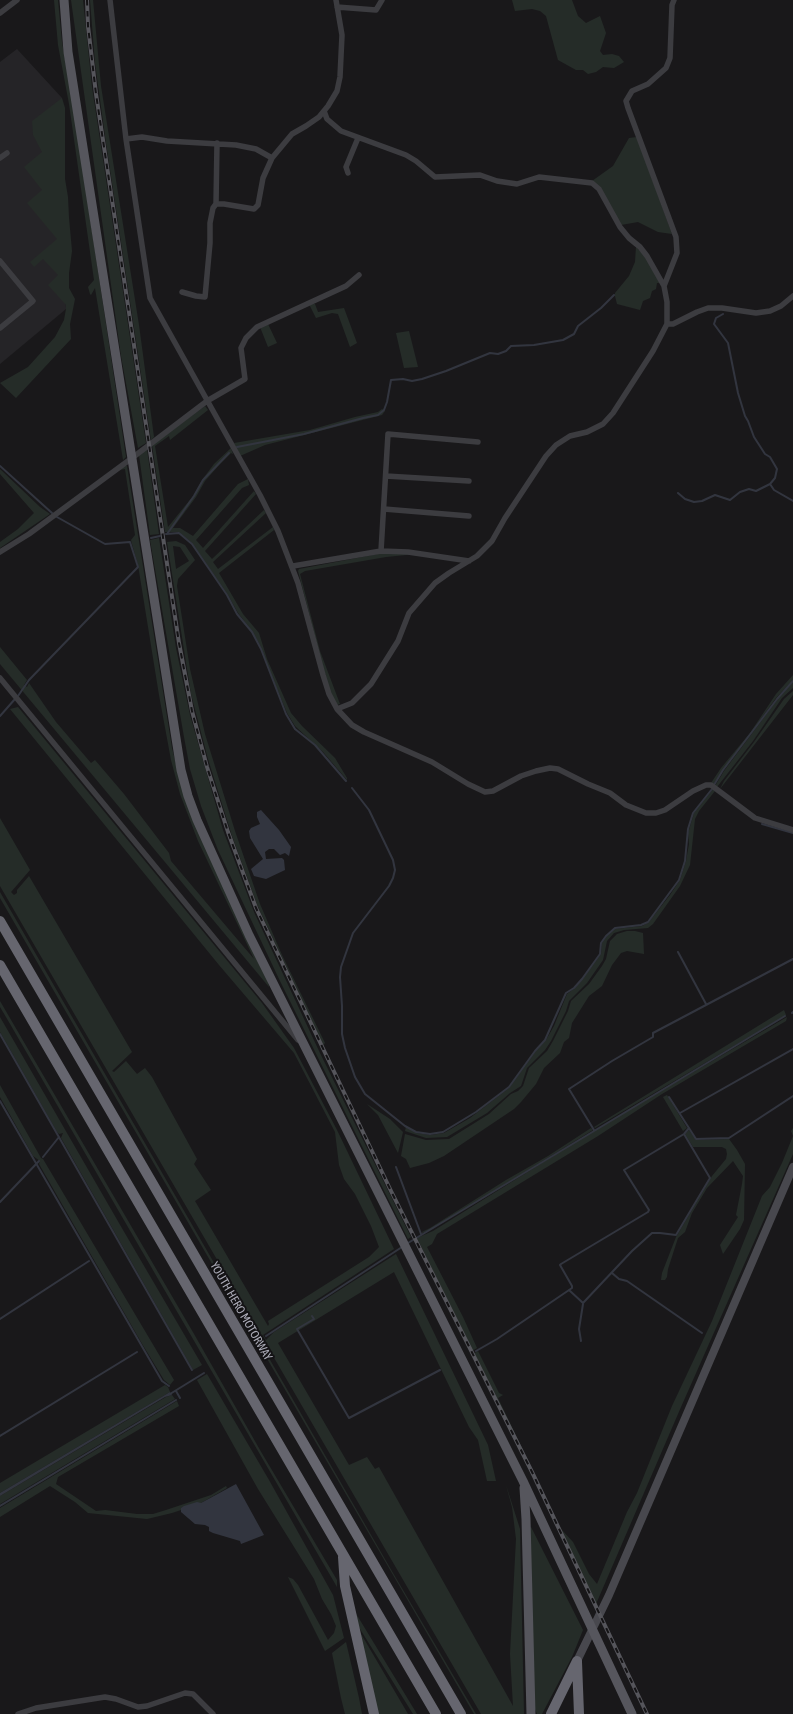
<!DOCTYPE html>
<html>
<head>
<meta charset="utf-8">
<style>
  body { margin:0 }
  canvas { display:block; background:#19181a }
</style>
</head>
<body>
<canvas width="793" height="1714"></canvas>
<script>
const g = document.querySelector('canvas').getContext('2d');
g.lineJoin = 'round';
function fillPath(path, color) { g.fillStyle = color; g.fill(path, 'evenodd'); }
const shape = rows => new Path2D(rows.map(r => 'M' + r).join(''));
function trace(path, color, width, dash) { g.strokeStyle = color; g.lineWidth = width; g.lineCap = dash ? 'butt' : 'round'; g.setLineDash(dash || []); g.stroke(path); }
function write(font, color, halo, rows, align = 'center') {
  g.font = font + ' "Asap Condensed",sans-serif'; g.lineWidth = 4; g.setLineDash([]); g.textBaseline = 'middle'; g.strokeStyle = halo; g.fillStyle = color; for (const [text, x, y, turn = 0] of rows) {
    g.save(); g.translate(x, y); g.rotate((+turn || 0) * Math.PI / 180); g.textAlign = isNaN(turn) ? turn : align; if (halo) g.strokeText(text, 0, 0); g.fillText(text, 0, 0); g.restore();
  }
}
const built = shape([
  [17,49,62,98,62,222,66,309,0,364,0,62]
]);
const green = shape([
  [54,0,58,0,62,42,73,105,126,457,123,460,95,288,91,295,90,294,88,287,94,280,69,104,58,45],
  [71,0,83,0,92,87,146,443,138,448,121,356],
  [90,0,93,0,101,86,139,325,154,437,151,440,106,143,95,63],
  [512,0,572,0,578,16,586,23,600,16,606,33,600,51,603,55,612,54,619,56,624,62,614,68,603,67,596,72,588,74,583,70,576,70,558,60,546,16,540,11,532,9,515,11],
  [62,98,65,108,65,179,68,197,69,218,72,251,69,273,69,288,75,299,70,324,71,339,16,398,0,383,28,367,55,337,64,320,66,309,66,305,48,285,58,275,43,259,34,267,30,262,57,239,27,203,42,190,24,167,42,152,33,135,32,121],
  [637,137,672,234,658,232,638,222,621,225,592,181,613,166,629,138],
  [636,247,645,256,661,283,657,283,656,289,652,291,650,298,643,301,640,310,617,304,615,296,615,293,629,276,635,262],
  [309,304,315,304,318,312,344,308,357,343,350,347,338,314,332,313,316,318],
  [268,324,277,343,268,347,260,327],
  [409,331,418,367,404,368,396,333],
  [205,406,208,410,170,440,169,436,155,446,168,527,193,496,202,480,214,464,231,448,233,454,231,453,220,464,205,481,196,497,173,528,180,528,193,536,238,484,248,479,249,485,242,488,196,540,203,548,254,491,256,494,205,551,212,559,264,510,266,513,213,562,218,569,273,527,274,530,219,573,243,614,259,633,267,659,291,713,302,726,335,758,347,778,347,780,323,752,295,726,287,713,265,660,261,647,252,631,238,613,228,595,192,543,179,532,165,532,152,445],
  [382,409,385,411,382,415,265,445,240,456,234,443,310,430,355,417,378,412],
  [147,449,159,534,150,535,139,455],
  [124,466,127,466,172,748,177,768,268,980,269,987,0,664,0,647,27,680,24,685,27,687,29,683,56,722,91,763,95,760,124,794,169,853,171,861,254,959,198,841,180,794,171,760,159,695,138,565,132,544,131,540,135,535,125,469,119,470],
  [0,469,40,507,50,514,0,548,0,542,18,529,34,513,0,474],
  [159,538,176,648,190,715,223,830,254,912,319,1051,411,1237,408,1239,280,981,218,850,201,806,190,769,184,737,150,540],
  [176,541,185,545,195,560,178,579,177,586,190,669,205,734,235,831,260,904,282,955,325,1043,323,1045,258,907,232,836,208,759,191,694,167,542],
  [173,546,180,547,189,561,176,569],
  [383,553,416,554,386,557,305,571,300,574,320,651,340,704,337,705,330,694,298,571,299,569],
  [793,675,793,680,776,698,713,785,711,783,721,768,750,733,776,694],
  [793,682,793,688,782,698,753,741,717,787,715,786,724,771,777,700],
  [793,691,793,695,720,789,724,781,754,742,784,699],
  [18,707,262,1003,294,1048,337,1130,394,1249,263,1335,266,1340,274,1332,396,1254,488,1445,496,1481,487,1481,478,1440,469,1427,394,1272,278,1343,349,1465,367,1457,375,1469,379,1467,513,1706,510,1654,516,1539,512,1507,506,1485,520,1529,524,1714,481,1714,0,886,0,818,30,870,11,892,14,895,17,893,17,890,29,876,132,1052,112,1071,114,1072,126,1061,137,1074,145,1068,152,1077,197,1159,194,1164,211,1190,195,1201,268,1326,269,1324,268,1321,369,1257,379,1247,371,1226,355,1194,344,1179,339,1165,335,1132,294,1053,219,965,10,709],
  [713,789,715,791,699,811,695,819,690,865,680,886,653,924,648,928,624,930,614,933,607,941,603,960,587,983,569,1001,566,1011,551,1041,545,1050,527,1068,521,1086,510,1093,487,1113,447,1137,426,1138,405,1131,406,1127,416,1133,431,1135,444,1133,470,1118,509,1088,536,1051,546,1040,554,1026,567,994,575,988,593,965,601,954,602,943,607,936,615,929,642,926,648,923,670,895,680,880,686,861,689,844,688,833,694,813],
  [0,892,393,1573,476,1714,474,1714,255,1338,0,898],
  [627,931,635,931,643,933,644,954,627,951,621,953,612,965,602,986,589,996,572,1023,569,1038,564,1042,560,1053,544,1068,536,1084,521,1102,514,1109,444,1156,429,1163,410,1168,406,1159,401,1156,405,1134,426,1140,449,1139,489,1114,511,1094,518,1091,523,1086,529,1068,547,1051,553,1041,568,1011,571,1001,589,984,602,966,606,959,610,941,617,934],
  [0,1001,194,1334,260,1450,337,1580,337,1587,6,1017,0,1007],
  [784,1010,786,1015,595,1128,594,1127],
  [0,1017,123,1230,202,1365,193,1370,61,1138,63,1133,59,1134,57,1132,0,1032],
  [787,1017,786,1021,662,1094,598,1136,437,1234,432,1244,427,1247,463,1317,477,1348,472,1351,417,1238,433,1231,595,1130],
  [0,1085,41,1158,43,1159,174,1380,170,1385,164,1380,141,1342,39,1164,40,1161,33,1156,0,1097],
  [667,1095,687,1128,683,1131,663,1097],
  [367,1104,390,1119,403,1132,398,1153,378,1115],
  [591,1128,593,1130,546,1159,430,1230,422,1233,422,1232,430,1228,506,1180,548,1156],
  [793,1128,793,1154,681,1407,596,1604,473,1354,478,1351,499,1393,503,1395,498,1398,561,1529,573,1542,589,1574,597,1584,627,1512,637,1493,672,1406,712,1321,762,1196,770,1187,782,1163,793,1136,791,1131],
  [689,1130,696,1140,729,1139,737,1150,745,1164,744,1220,740,1229,723,1254,720,1245,738,1217,736,1215,742,1184,743,1176,733,1161,707,1188,692,1213,685,1232,678,1238,668,1269,667,1277,665,1280,661,1280,662,1273,676,1237,712,1176,726,1159,727,1154,726,1149,722,1147,693,1147,685,1134],
  [207,1374,269,1480,333,1595,344,1638,325,1651,288,1577,293,1579,298,1585,328,1640,334,1633,336,1626,331,1614,322,1599,314,1579,258,1489,197,1380],
  [165,1385,168,1387,170,1392,0,1493,0,1483],
  [172,1395,175,1399,0,1504,0,1496,166,1397],
  [177,1401,179,1406,58,1477,56,1484,96,1511,105,1510,137,1514,153,1514,166,1510,211,1495,226,1486,227,1488,201,1503,181,1508,181,1510,172,1513,147,1519,88,1513,75,1502,50,1486,0,1517,0,1508],
  [531,1527,583,1630,572,1657,542,1714,537,1714,534,1707,529,1528],
  [352,1607,417,1714,413,1714,350,1613],
  [357,1627,408,1714,376,1714],
  [346,1642,359,1698,362,1714,345,1714,341,1698,332,1653]
]);
const water = shape([
  [261,810,279,830,291,847,289,856,285,853,280,855,274,849,269,849,265,852,266,859,282,858,284,860,285,870,266,879,254,876,251,869,263,859,250,838,249,831,251,828,260,824,257,817,257,812],
  [170,1392,172,1395,165,1397,0,1496,0,1493],
  [236,1484,264,1535,241,1544,240,1541,213,1533,209,1531,209,1527,205,1525,195,1524,181,1512,181,1508,184,1506,197,1502,201,1503]
]);
const stream = shape([
  [723,314,716,318,714,324,728,343,738,393,745,416,748,421,754,437,765,454,770,457,777,469,775,478,770,484,774,490,793,501],
  [237,447,304,434,363,418,378,415,384,410,387,402,391,380,403,379,412,381,422,379,446,371,490,353,498,354,506,351,511,346,534,345,563,340,574,334,578,326,601,308,614,295],
  [0,466,52,513],
  [678,493,685,499,694,502,702,501,715,495,730,500,740,492,749,489,756,491,770,484],
  [166,534,179,533,192,544,227,595,237,614,252,632,261,649,286,714,295,729,315,745,346,781],
  [167,534,194,496,203,480,229,453],
  [151,538,160,536],
  [18,696,29,680,138,567,130,542,105,544,57,517],
  [0,716,15,699],
  [714,785,723,770,777,699,793,681],
  [352,788,369,810,393,860,395,870,393,878,389,886,353,933,341,967,340,977,342,1006,342,1034,345,1048,355,1077,365,1094,405,1126,416,1132,430,1134,443,1132,476,1112,509,1087,535,1051,545,1040,566,993,574,988,582,979,600,954,601,943,606,936,615,928,641,925,648,922,679,880,685,861,688,829,693,813,712,789],
  [762,824,793,833],
  [678,952,706,1004],
  [792,1013,793,1012],
  [0,1034,192,1370],
  [669,1097,696,1139,729,1138,793,1096],
  [0,1101,162,1381,169,1386],
  [680,1113,793,1049],
  [594,1130,569,1089,612,1061,653,1037,653,1033,793,959],
  [43,1157,59,1137],
  [396,1167,421,1234],
  [0,1202,39,1161],
  [408,1243,785,1016],
  [612,1273,619,1279,627,1281,702,1333],
  [569,1290,583,1303,632,1251,652,1233,660,1233,676,1235,710,1178,684,1134],
  [312,1316,314,1319,297,1329,349,1418,440,1370],
  [0,1319,89,1261],
  [266,1336,402,1247],
  [581,1341,579,1329,583,1304],
  [476,1351,497,1339,572,1288,572,1286,560,1265,561,1264,648,1212,649,1210,624,1170,684,1134,689,1128],
  [176,1391,180,1398],
  [170,1394,204,1373],
  [0,1436,137,1352],
  [0,1506,176,1400]
]);
const street = shape([
  [110,0,126,139,150,298,260,495,278,531,298,583,323,675,329,694,337,709,352,725,364,732,432,762,468,784,485,792,493,791,521,776,536,771,550,768,558,769,588,784,610,793,626,805,646,813,656,813,665,810,693,791,706,785,711,785,755,818,793,830],
  [337,7,376,10,382,0],
  [0,13,17,0],
  [324,111,327,119,341,131,406,155,416,161,435,177,480,175,497,181,517,184,539,177,592,183,599,189,620,227,629,238,640,247,647,256,664,286],
  [126,139,142,137,167,141,236,145,256,149,272,158],
  [0,158,7,153],
  [348,173,346,167,358,138],
  [216,204,217,143],
  [0,261,33,301,0,328],
  [182,292,196,296,205,297,210,243,210,223,213,208,216,204,224,204,254,209,258,205,263,178,272,158,292,134,306,126,319,117,328,106,337,91,340,77,342,35,336,0],
  [667,324,673,324,697,312,708,308,722,308,756,313,770,311,781,306,793,296],
  [386,476,469,481],
  [384,509,469,516],
  [381,551,388,434,478,442],
  [0,552,29,534,132,458,207,401,245,379,241,348,246,338,257,327,346,286,359,275],
  [293,566,381,551,408,552,469,561],
  [0,678,298,1040],
  [337,709,352,703,371,684,398,641,409,613,435,583,449,573,477,556,492,541,505,518,546,456,556,445,570,436,587,432,603,424,613,413,653,351,667,324,667,302,664,286,677,253,676,237,628,108,626,101,632,91,648,84,666,68,670,58,672,5,674,0],
  [18,1714,36,1708,105,1697,116,1699,138,1707,147,1706,185,1693,193,1694,213,1714]
]);
const secondary = shape([
  [577,1661,609,1595,793,1167]
]);
const primary = shape([
  [64,0,68,52,181,770,188,796,197,820,249,935,523,1481,632,1714],
  [524,1488,526,1519,531,1714]
]);
const highway = shape([
  [0,921,461,1714],
  [0,965,436,1714],
  [343,1557,345,1586,374,1714],
  [577,1662,579,1714],
  [551,1714,577,1661]
]);
const rail = shape([
  [87,0,88,26,96,94,179,643,192,711,207,767,228,832,256,908,391,1191,532,1472,647,1714]
]);
const streetNames = [
  ["YOUTH HERO MOTORWAY",241,1311,60]
];
fillPath(built, '#252427');
fillPath(green, '#252c28');
fillPath(water, '#32353f');
trace(stream, '#32353f', 2);
trace(street, '#3c3c40', 5.5);
trace(secondary, '#48484e', 8);
trace(primary, '#56565d', 9);
trace(highway, '#66666f', 10);
trace(rail, '#55555b', 4);
trace(rail, '#141315', 2, [5.5]);
write('12px', '#acacb8', '#141315', streetNames);
</script>
</body>
</html>
